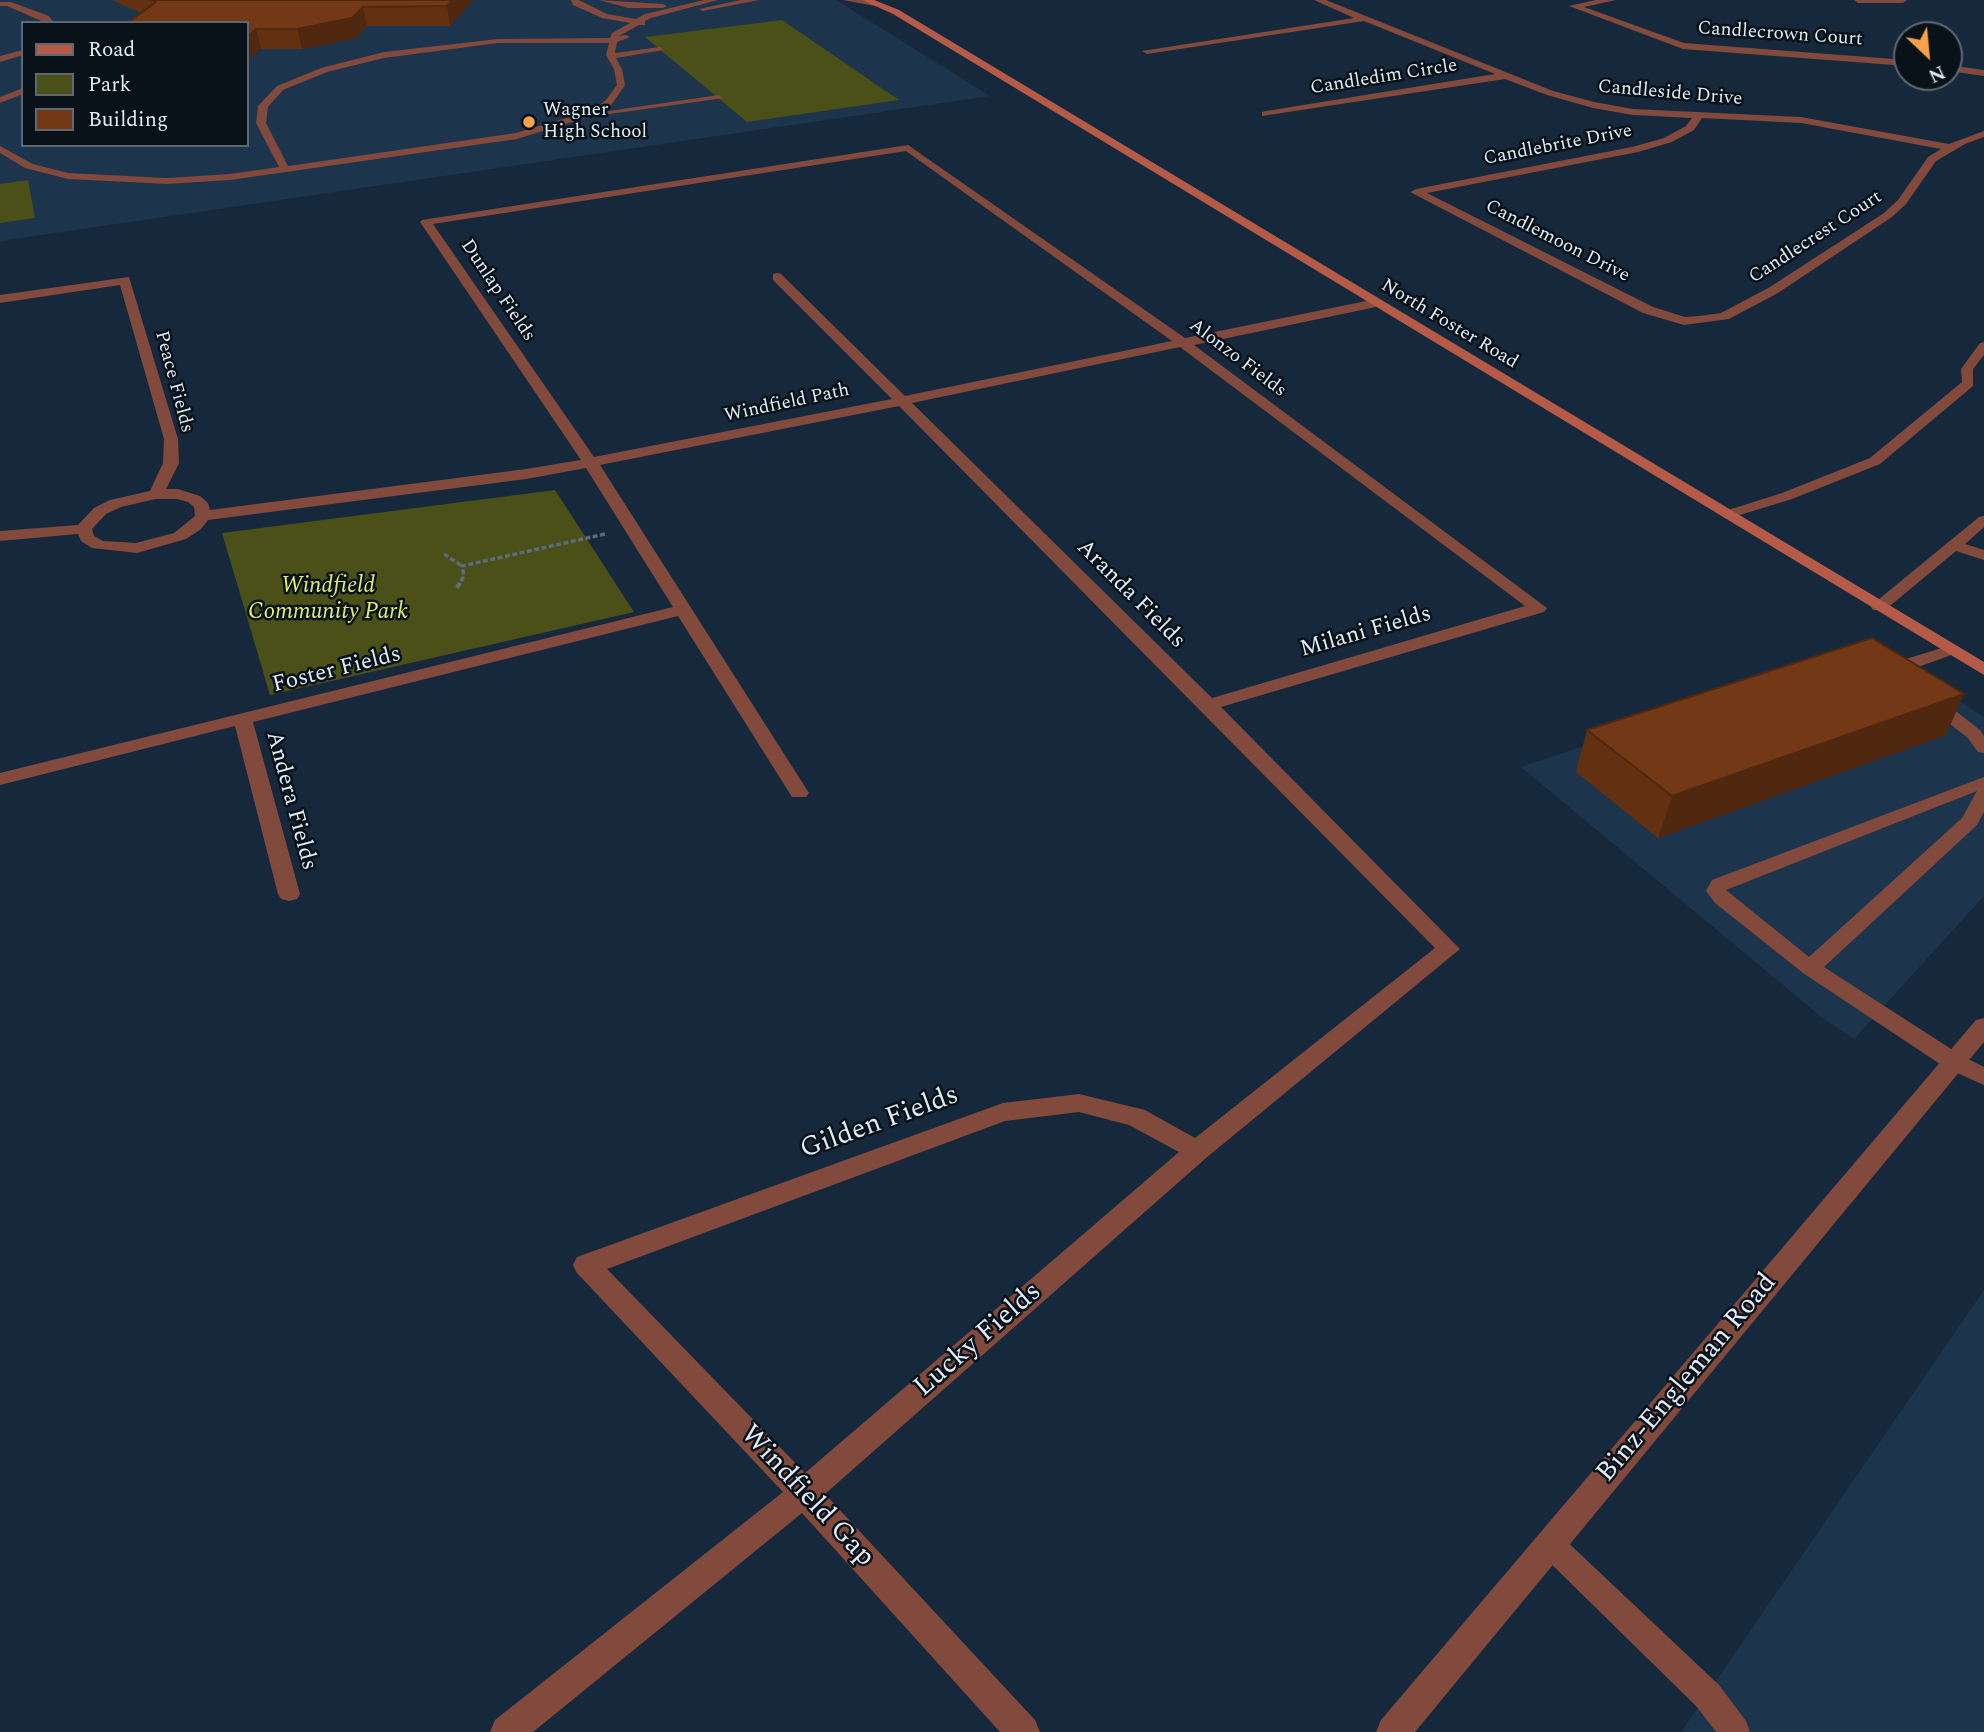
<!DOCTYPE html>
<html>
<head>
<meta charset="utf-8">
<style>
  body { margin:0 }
  #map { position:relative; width:1984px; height:1732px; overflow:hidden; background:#16293c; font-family:Spectral,serif }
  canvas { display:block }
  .legend { position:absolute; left:21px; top:21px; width:228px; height:126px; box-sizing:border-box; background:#091119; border:2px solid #5f6872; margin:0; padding:9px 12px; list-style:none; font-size:21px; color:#dfebf7 }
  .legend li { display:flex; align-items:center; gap:14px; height:35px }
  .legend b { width:35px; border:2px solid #5f6872 }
  .north { position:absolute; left:1893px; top:21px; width:70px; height:70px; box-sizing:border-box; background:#091119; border:2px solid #5f6872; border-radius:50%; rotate:154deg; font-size:19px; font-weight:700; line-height:28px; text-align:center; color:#dfebf7 }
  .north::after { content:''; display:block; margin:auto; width:24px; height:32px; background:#f7a149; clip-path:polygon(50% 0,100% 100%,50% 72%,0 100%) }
</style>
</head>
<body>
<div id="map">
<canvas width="1984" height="1732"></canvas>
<ul class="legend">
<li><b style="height:9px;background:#b45a46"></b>Road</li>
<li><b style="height:19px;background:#4b4f18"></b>Park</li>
<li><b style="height:19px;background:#733815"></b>Building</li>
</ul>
<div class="north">N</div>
</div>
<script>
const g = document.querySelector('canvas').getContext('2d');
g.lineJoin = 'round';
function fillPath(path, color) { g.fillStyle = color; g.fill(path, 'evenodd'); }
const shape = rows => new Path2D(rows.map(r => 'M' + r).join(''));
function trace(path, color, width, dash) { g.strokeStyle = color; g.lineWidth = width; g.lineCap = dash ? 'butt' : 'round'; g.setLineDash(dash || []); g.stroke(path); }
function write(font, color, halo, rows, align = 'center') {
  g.font = font + ' Spectral,serif'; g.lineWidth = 5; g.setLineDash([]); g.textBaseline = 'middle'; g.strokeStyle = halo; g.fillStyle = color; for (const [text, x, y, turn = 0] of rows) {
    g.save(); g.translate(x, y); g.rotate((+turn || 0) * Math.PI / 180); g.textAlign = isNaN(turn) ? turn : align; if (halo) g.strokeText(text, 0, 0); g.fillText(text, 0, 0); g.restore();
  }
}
const built = shape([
  [0,0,836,0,990,96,0,241],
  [23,23,247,23,247,145,23,145],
  [1877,649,1984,717,1984,896,1854,1039,1824,1019,1521,767],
  [1984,1290,1984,1732,1681,1732]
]);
const green = shape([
  [782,20,899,100,747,122,645,37],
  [28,180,35,218,0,223,0,184],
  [555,490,634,612,270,695,222,533]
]);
const pathFar1 = shape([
  [444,554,462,566],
  [461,581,464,576,462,566,605,534]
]);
const path = shape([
  [457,588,462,579]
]);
const service = shape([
  [571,0,579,0,607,14,636,19,645,14,704,0,718,0,651,18,645,21,645,25,639,25,619,36,626,35,630,37,617,42,615,53,660,47,664,50,616,58,622,69,625,85,612,104,602,112,719,95,724,98,588,117,517,139,230,180,167,184,68,179,25,168,0,153,0,146,33,164,68,173,167,178,230,174,279,167,256,123,258,106,277,86,321,68,384,52,498,39,610,38,612,33,630,23,602,18,573,5,571,0],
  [498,43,609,43,606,55,614,69,617,85,606,100,593,110,516,133,288,166,266,123,268,107,283,90,327,72,384,58,498,43],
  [599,0,663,4,667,6,663,8,628,8,599,0],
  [741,0,759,0,703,11,699,9,741,0],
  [843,0,862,0,884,5,880,7,843,0],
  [0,2,11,2,49,16,54,23,46,23,7,6,0,6,0,2],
  [23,50,23,55,0,62,0,56,23,50],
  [23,88,23,94,0,103,0,97,23,88],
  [1984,342,1984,355,1973,369,1973,386,1880,464,1792,499,1727,519,1720,515,1722,512,1782,493,1870,458,1962,382,1961,369,1980,343,1984,342],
  [1984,516,1984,527,1965,544,1984,550,1984,560,1956,551,1885,610,1873,610,1871,607,1873,604,1979,517,1984,516],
  [1951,645,1957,647,1959,650,1957,653,1918,667,1913,672,1918,683,1916,687,1904,687,1896,671,1906,659,1951,645],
  [1933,697,1939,698,1980,730,1984,736,1984,753,1978,752,1968,738,1927,706,1924,702,1933,697],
  [1984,777,1984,812,1977,825,1824,967,1962,1056,1984,1067,1984,1085,1946,1068,1803,973,1715,903,1706,891,1712,880,1984,777],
  [1977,791,1962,818,1809,957,1726,890,1977,791],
  [1550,1531,1560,1535,1719,1685,1746,1721,1750,1732,1716,1732,1697,1707,1540,1553,1536,1544,1540,1535,1550,1531]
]);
const minor = shape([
  [1314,0,1326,0,1553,91,1594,102,1633,109,1801,117,1949,144,1984,131,1984,137,1965,144,1936,161,1906,204,1892,217,1778,293,1729,319,1684,325,1643,313,1410,192,1416,189,1632,147,1664,138,1686,126,1692,118,1633,115,1593,108,1547,95,1505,79,1262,116,1262,112,1266,111,1495,74,1364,21,1147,54,1142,51,1354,18,1314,0],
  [1702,118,1801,123,1941,149,1928,157,1898,200,1884,213,1770,287,1721,313,1699,316,1685,317,1653,307,1427,193,1638,152,1672,142,1694,130,1702,118],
  [1596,0,1616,0,1584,7,1684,43,1907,60,1907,66,1683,49,1569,6,1596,0],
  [1854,0,1907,0,1903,3,1858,3,1854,0],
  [1949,65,1984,70,1984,76,1949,71,1949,65],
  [908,145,1185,338,1376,299,1382,303,1376,307,1194,345,1547,608,1544,612,1221,707,1460,949,1206,1158,825,1494,1035,1720,1040,1732,1000,1732,802,1513,533,1732,490,1732,495,1720,783,1492,577,1273,573,1265,577,1257,1003,1103,1079,1094,1145,1110,1195,1138,1435,948,899,406,600,465,809,793,806,797,792,797,678,616,253,722,300,894,297,899,289,901,281,899,278,894,235,726,0,785,0,773,673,607,586,468,526,479,208,520,201,529,186,539,137,553,92,548,81,541,78,534,0,541,0,531,78,525,94,508,110,500,150,491,163,463,164,439,120,285,0,303,0,295,129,277,178,439,179,463,166,489,178,489,200,496,208,503,210,510,526,469,581,460,420,222,422,220,908,145],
  [906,151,1172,341,905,396,781,274,777,273,773,274,773,280,892,399,594,457,433,224,906,151],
  [1180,347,1525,606,1212,698,912,403,1180,347],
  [156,499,177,499,188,502,194,507,195,516,174,533,136,543,103,541,94,536,92,529,106,514,121,507,156,499],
  [1079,1112,1129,1125,1179,1152,805,1473,607,1269,1005,1121,1079,1112]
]);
const tertiary = shape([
  [1984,1018,1984,1042,1415,1732,1376,1732,1381,1720,1976,1020,1984,1018]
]);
const secondary = shape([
  [862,0,874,0,899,10,1984,662,1984,675,893,14,862,0]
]);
const wall = shape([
  [112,0,473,0,450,26,367,26,356,38,302,49,261,49,141,13],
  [1587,730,1946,735,1658,838,1576,772]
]);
const shadedWall = shape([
  [452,0,473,0,450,26,447,6],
  [363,7,367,26,356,38,302,49,297,29],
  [256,29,261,49,247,61,247,37],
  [1964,694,1946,735,1658,838,1672,796]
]);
const building = shape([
  [150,0,452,0,447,6,363,7,352,18,297,29,256,29,247,37,247,23,127,23,156,2,150,0],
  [1872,638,1964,694,1672,796,1587,730,1872,638]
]);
const markers = [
  [529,122,7,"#f7a149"]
];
const farStreetnames = [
  ["Candlecrown Court",1780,35,4],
  ["Candledim Circle",1384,78,-9],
  ["Candleside Drive",1670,94,5],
  ["Candlebrite Drive",1558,146,-11],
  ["Candlecrest Court",1816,238,-33],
  ["Candlemoon Drive",1557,242,27],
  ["Dunlap Fields",497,291,56],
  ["North Foster Road",1449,325,31],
  ["Alonzo Fields",1237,359,37],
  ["Peace Fields",173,382,75],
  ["Windfield Path",787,404,-12]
];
const farPoinames = [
  ["Wagner",543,111],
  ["High School",543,133]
];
const parkNames = [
  ["Windfield",328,587],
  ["Community Park",328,613]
];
const streetNames = [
  ["Aranda Fields",1130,595,45],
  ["Milani Fields",1366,633,-16],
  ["Foster Fields",337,671,-14],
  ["Andera Fields",290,801,75]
];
const nearStreetnames = [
  ["Gilden Fields",880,1124,-20],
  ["Lucky Fields",979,1341,-41],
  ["Binz-Engleman Road",1688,1379,-50],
  ["Windfield Gap",806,1497,47]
];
fillPath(built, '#1c344c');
fillPath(green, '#4b4f18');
trace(pathFar1, '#5b6c7c', 3.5, [5, 2.5]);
trace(path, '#5b6c7c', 4.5, [6, 3.5]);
fillPath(service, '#82493d');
fillPath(minor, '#82493d');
fillPath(tertiary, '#82493d');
fillPath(secondary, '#b45a46');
fillPath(wall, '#633012');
fillPath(shadedWall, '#50270f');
fillPath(building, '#733815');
trace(building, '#50270f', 2);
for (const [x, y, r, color] of markers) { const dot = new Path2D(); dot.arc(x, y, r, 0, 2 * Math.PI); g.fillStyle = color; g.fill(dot); trace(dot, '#091119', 2.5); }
write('19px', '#dfebf7', '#091119', farStreetnames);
write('19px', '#dfebf7', '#091119', farPoinames, 'left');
write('italic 23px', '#e2ed71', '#091119', parkNames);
write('23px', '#dfebf7', '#091119', streetNames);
write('28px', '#dfebf7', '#091119', nearStreetnames);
</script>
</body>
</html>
